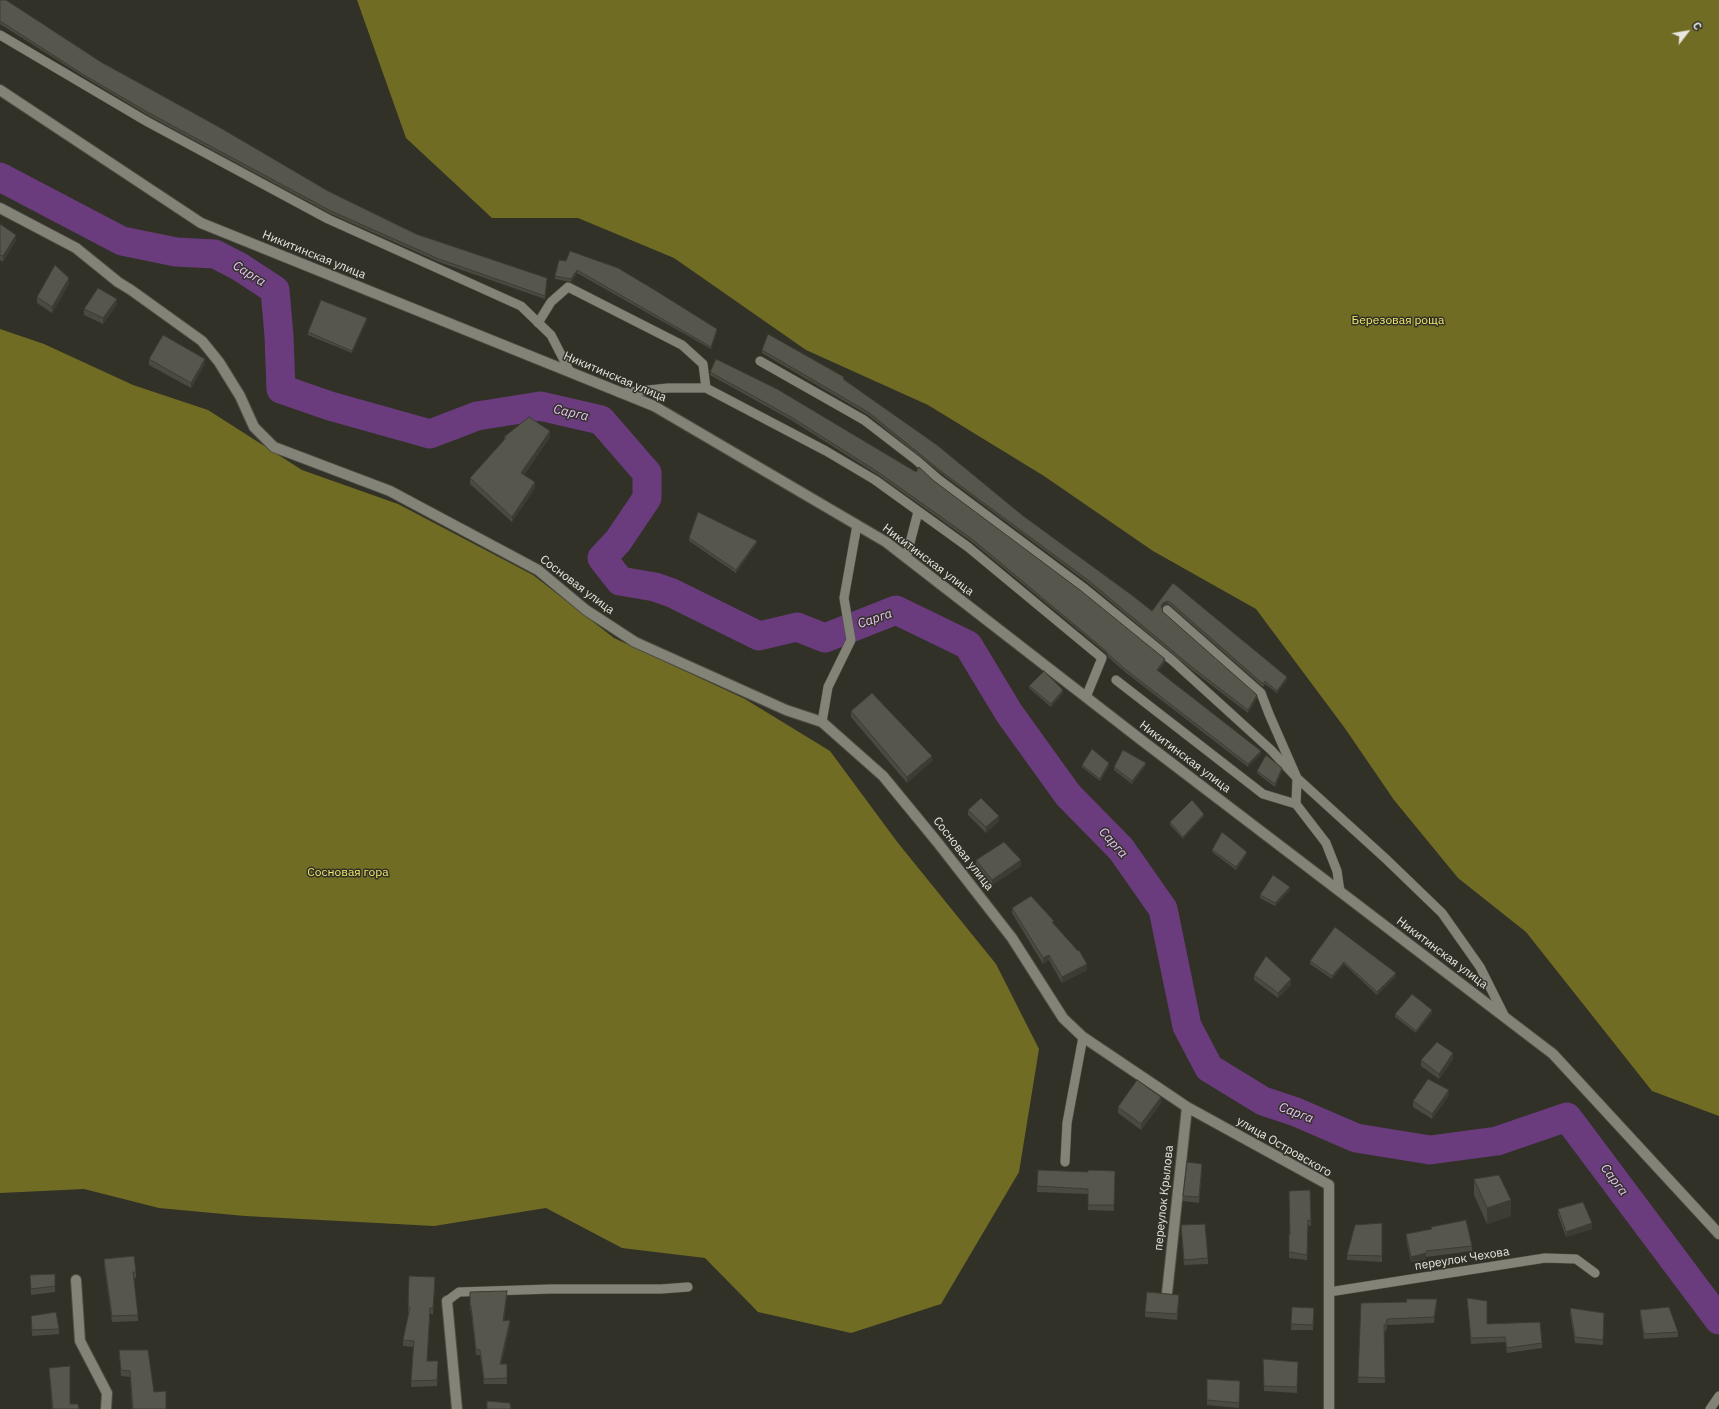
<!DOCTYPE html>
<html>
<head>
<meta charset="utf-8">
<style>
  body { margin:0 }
  #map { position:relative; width:1719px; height:1409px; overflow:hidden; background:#313127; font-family:"IBM Plex Sans",sans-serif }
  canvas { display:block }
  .north { position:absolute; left:1667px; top:12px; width:40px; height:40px; -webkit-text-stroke:3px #313127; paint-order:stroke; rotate:59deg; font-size:11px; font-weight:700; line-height:16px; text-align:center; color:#e7e6e1 }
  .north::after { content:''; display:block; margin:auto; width:14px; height:18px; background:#e7e6e1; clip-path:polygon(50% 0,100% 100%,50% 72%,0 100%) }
</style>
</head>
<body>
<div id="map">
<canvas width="1719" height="1409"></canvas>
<div class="north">С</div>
</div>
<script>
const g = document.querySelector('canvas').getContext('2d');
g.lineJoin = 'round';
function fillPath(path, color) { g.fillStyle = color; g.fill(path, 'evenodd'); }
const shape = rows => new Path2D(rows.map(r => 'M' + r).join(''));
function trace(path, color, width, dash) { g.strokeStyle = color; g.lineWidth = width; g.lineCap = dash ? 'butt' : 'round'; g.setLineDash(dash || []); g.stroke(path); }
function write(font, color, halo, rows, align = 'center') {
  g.font = font + ' "IBM Plex Sans",sans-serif'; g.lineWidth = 3; g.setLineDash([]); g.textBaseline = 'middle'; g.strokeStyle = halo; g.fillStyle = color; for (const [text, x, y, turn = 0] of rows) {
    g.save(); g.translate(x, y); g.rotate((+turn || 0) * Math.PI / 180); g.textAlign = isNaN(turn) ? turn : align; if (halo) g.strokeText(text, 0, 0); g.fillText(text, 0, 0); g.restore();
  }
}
const forest = shape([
  [357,0,1719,0,1719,1116,1652,1091,1526,932,1458,878,1394,800,1344,727,1256,609,1153,551,1044,476,928,405,806,350,674,258,578,218,492,218,406,138],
  [0,329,44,344,133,385,208,410,302,470,398,504,533,575,614,638,745,699,830,751,898,843,996,964,1039,1049,1019,1172,941,1304,851,1333,758,1312,705,1258,622,1248,546,1208,434,1226,245,1216,159,1208,84,1189,0,1193]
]);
const river = shape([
  [0,177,122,241,176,252,215,254,240,267,275,290,279,336,281,389,330,406,430,434,477,416,540,406,601,420,647,473,647,498,618,541,602,558,620,581,655,587,672,593,759,636,797,627,825,638,896,610,968,645,1009,713,1068,795,1121,849,1163,909,1187,1026,1209,1068,1263,1101,1296,1112,1356,1138,1430,1150,1497,1141,1567,1117,1719,1320]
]);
const lane = shape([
  [0,35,146,121,328,219,521,306,551,335,570,372],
  [538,323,551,302,568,287,682,345,703,364,706,388],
  [760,361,864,420,916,460,938,479,1084,588,1173,661,1271,750,1297,778,1386,859,1442,913,1480,967,1505,1017],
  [620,393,668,388,706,388,826,451,875,480,968,547,1102,658,1086,697],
  [906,558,918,512],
  [1167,610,1261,693,1269,714,1297,778,1296,804],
  [1116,680,1263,794,1296,804,1326,843,1337,871,1340,892],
  [822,722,828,687,851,640,844,598,857,525],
  [1065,1162,1067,1123,1083,1037],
  [1329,1292,1545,1258,1576,1259,1595,1273],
  [447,1301,459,1292,551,1289,661,1289,688,1287],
  [1710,1409,1719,1396]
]);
const street = shape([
  [0,208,76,248,118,282,131,290,202,341,219,362,240,396,254,427,274,447,390,491,538,570,586,610,635,642,786,710,822,722,883,776,938,843,1012,938,1063,1018,1083,1037,1187,1107,1329,1185,1329,1409],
  [76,1280,80,1341,107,1393,106,1409],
  [1167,1293,1187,1107],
  [447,1301,457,1409]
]);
const secondary = shape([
  [0,90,201,223,654,406,886,542,1140,739,1553,1054,1719,1234]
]);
const wall = shape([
  [0,0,101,62,328,191,416,234,547,280,545,299,439,262,331,214,149,116,84,77,0,24],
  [0,224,16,240,3,262,0,260],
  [559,260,717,332,711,349,577,273,571,282,555,279,555,276],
  [69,284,52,313,37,303,37,297],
  [117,304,103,324,84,315,84,309],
  [367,320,352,353,308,335,308,332],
  [762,350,844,379,1022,515,1152,611,1173,583,1287,680,1277,693,1265,684,1263,687,1171,606,1168,604,1163,606,1162,608,1163,612,1257,698,1248,713,1193,671,1088,583,942,474,868,415,762,353],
  [149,359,205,364,191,388,149,365],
  [710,372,934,481,1165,662,1158,671,1261,754,1248,767,1125,672,1108,657,1106,653,972,542,878,475,791,420,710,375],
  [504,437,550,437,524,475,535,488,512,522,470,484,470,478,504,440],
  [689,538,757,543,736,573,689,541],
  [1029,686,1063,693,1051,707,1029,688],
  [851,711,932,761,907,783,851,717],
  [1082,765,1109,766,1100,781,1082,767],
  [1146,765,1132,784,1114,770,1114,767],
  [1257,771,1282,771,1275,787,1257,773],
  [968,810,999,821,986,833,968,815],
  [1204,816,1183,839,1170,825,1170,822],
  [1212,850,1247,854,1236,870,1212,852],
  [976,860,1021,866,992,885,976,865],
  [1290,890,1275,906,1260,898,1260,895],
  [1012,908,1054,925,1087,970,1062,983,1049,960,1043,964,1012,913],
  [1335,927,1396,976,1377,995,1344,964,1332,979,1310,964,1310,961],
  [1254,975,1291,985,1278,998,1254,980],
  [1432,1013,1416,1033,1395,1017,1395,1014],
  [1453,1059,1439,1079,1421,1066,1421,1060],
  [1449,1095,1432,1119,1413,1107,1413,1101],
  [1161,1103,1141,1130,1118,1113,1118,1107],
  [1202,1169,1199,1203,1183,1201,1183,1196],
  [1115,1171,1114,1211,1088,1210,1088,1194,1037,1192,1037,1186,1088,1172],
  [1474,1179,1511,1216,1487,1224,1474,1195],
  [1289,1191,1311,1221,1311,1226,1308,1225,1307,1260,1289,1258,1289,1234,1290,1234],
  [1558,1209,1592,1229,1566,1237,1558,1215],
  [1382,1223,1382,1262,1347,1260,1347,1255],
  [1181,1225,1208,1258,1208,1264,1184,1265],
  [1431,1227,1472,1246,1472,1251,1426,1257,1426,1259,1411,1262,1406,1239,1406,1234,1431,1230],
  [104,1259,136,1272,136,1278,134,1278,138,1315,138,1321,112,1322,104,1265],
  [55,1274,55,1292,31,1295,30,1275],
  [435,1283,433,1314,430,1314,427,1361,438,1361,437,1386,411,1387,413,1347,403,1346,403,1340,409,1313,408,1313,408,1307],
  [470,1292,507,1296,504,1321,510,1326,501,1364,507,1364,507,1384,484,1384,480,1355,476,1355,471,1311,470,1311],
  [1467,1298,1487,1324,1542,1343,1542,1348,1507,1353,1505,1342,1471,1344],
  [1406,1299,1437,1304,1434,1323,1387,1325,1386,1331,1384,1331,1385,1383,1358,1383,1361,1303,1406,1302],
  [1179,1300,1177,1320,1145,1317,1145,1312],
  [1292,1307,1314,1313,1313,1330,1291,1330],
  [1570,1308,1604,1313,1603,1345,1575,1343,1570,1314],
  [1640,1310,1678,1332,1678,1337,1644,1339,1640,1316],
  [31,1316,59,1329,59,1334,32,1336],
  [119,1350,154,1392,166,1409,132,1409,130,1377,121,1376],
  [1263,1359,1298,1362,1297,1393,1264,1391],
  [49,1368,70,1404,79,1409,52,1409],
  [1207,1379,1240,1381,1239,1408,1207,1405]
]);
const shadedWall = shape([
  [16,235,16,240,3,262,3,256],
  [577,270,577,273,571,282,571,279],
  [69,278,69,284,52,313,52,307],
  [117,299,117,304,103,324,103,318],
  [367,318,367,320,352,353,352,351],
  [717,329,717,332,711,349,711,347],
  [205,359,205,364,191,388,191,383],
  [550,431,550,437,521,479,521,473],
  [535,482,535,488,512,522,512,517],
  [757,541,757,543,736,573,736,570],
  [1168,601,1168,604,1163,606,1161,609,1161,606,1163,603],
  [1165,659,1165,662,1157,672,1157,670],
  [1287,677,1287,680,1277,693,1277,691],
  [1063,690,1063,693,1051,707,1051,704],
  [1257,695,1257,698,1248,713,1248,710],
  [1261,751,1261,754,1248,767,1248,764],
  [932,756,932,761,907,783,907,777],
  [1109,763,1109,766,1100,781,1100,779],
  [1146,763,1146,765,1132,784,1132,781],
  [1282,768,1282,771,1275,787,1275,784],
  [1204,814,1204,816,1183,839,1183,837],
  [999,816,999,821,986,833,986,827],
  [1247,852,1247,854,1236,870,1236,867],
  [1021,860,1021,866,992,885,992,880],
  [1290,887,1290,890,1275,906,1275,903],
  [1049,955,1049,960,1043,964,1043,958],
  [1344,962,1344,964,1332,979,1332,976],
  [1087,964,1087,970,1062,983,1062,977],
  [1396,973,1396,976,1377,995,1377,992],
  [1291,979,1291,985,1278,998,1278,993],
  [1432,1010,1432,1013,1416,1033,1416,1031],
  [1453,1053,1453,1059,1439,1079,1439,1074],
  [1449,1090,1449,1095,1432,1119,1432,1114],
  [1161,1097,1161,1103,1141,1130,1141,1124],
  [1202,1164,1202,1169,1199,1203,1199,1197],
  [1511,1200,1511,1216,1487,1224,1487,1208],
  [1592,1223,1592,1229,1566,1237,1566,1232],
  [1426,1253,1426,1259,1411,1262,1411,1257],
  [507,1291,507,1296,503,1327,503,1321],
  [1437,1299,1437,1304,1434,1323,1434,1317],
  [510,1320,510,1326,500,1370,500,1364]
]);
const building = shape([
  [0,0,6,0,101,62,219,127,328,191,416,234,547,278,545,296,439,259,331,211,149,113,84,75,0,21,0,0],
  [0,224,16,235,3,256,0,255,0,224],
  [570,251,618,268,658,292,717,329,711,347,577,270,571,279,555,276,559,260,566,261,570,251],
  [55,265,69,278,52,307,37,297,55,265],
  [98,288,117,299,103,318,84,309,98,288],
  [321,300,367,318,352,351,308,332,321,300],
  [768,334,844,377,843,379,937,445,1022,515,1133,596,1152,611,1173,583,1287,677,1277,691,1265,681,1263,684,1171,603,1168,601,1163,603,1161,606,1163,612,1256,694,1257,695,1248,710,1193,668,1088,580,942,472,868,412,762,350,768,334],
  [163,335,205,359,191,383,149,359,163,335],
  [716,359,777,389,916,472,919,467,934,481,1080,590,1165,659,1157,670,1261,751,1248,764,1125,669,1108,654,1106,651,972,539,878,472,791,417,710,372,716,359],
  [529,417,550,431,521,473,535,482,512,517,470,478,506,438,504,437,529,417],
  [698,512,757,541,736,570,689,538,698,512],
  [1044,671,1063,690,1051,704,1029,686,1044,671],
  [872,693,932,756,907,777,851,711,872,693],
  [1092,749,1109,763,1100,779,1082,765,1092,749],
  [1123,750,1146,763,1132,781,1114,767,1123,750],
  [1266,755,1282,768,1275,784,1257,771,1266,755],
  [981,798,999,816,986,827,968,810,981,798],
  [1192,800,1204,814,1183,837,1170,822,1192,800],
  [1222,832,1247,852,1236,867,1212,850,1222,832],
  [1004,842,1021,860,992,880,976,860,1004,842],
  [1273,875,1290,887,1275,903,1260,895,1273,875],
  [1031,896,1054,921,1052,922,1078,951,1079,950,1087,964,1062,977,1049,955,1043,958,1012,908,1031,896],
  [1335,927,1396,973,1377,992,1344,962,1332,976,1310,961,1335,927],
  [1266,956,1291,979,1278,993,1254,975,1266,956],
  [1412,994,1432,1010,1416,1031,1395,1014,1412,994],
  [1437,1042,1453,1053,1439,1074,1421,1060,1437,1042],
  [1428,1079,1449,1090,1432,1114,1413,1101,1428,1079],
  [1137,1080,1161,1097,1141,1124,1118,1107,1137,1080],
  [1187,1162,1202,1164,1199,1197,1183,1196,1187,1162],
  [1038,1170,1088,1172,1088,1170,1115,1171,1114,1205,1088,1205,1088,1189,1037,1186,1038,1170],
  [1499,1175,1511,1200,1487,1208,1474,1179,1499,1175],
  [1310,1190,1311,1221,1308,1220,1307,1255,1289,1252,1289,1234,1290,1234,1289,1191,1310,1190],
  [1583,1202,1592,1223,1566,1232,1558,1209,1583,1202],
  [1466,1220,1472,1246,1426,1251,1426,1253,1411,1257,1406,1234,1432,1229,1431,1227,1466,1220],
  [1382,1223,1382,1256,1347,1255,1355,1225,1382,1223],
  [1205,1224,1208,1258,1184,1260,1181,1225,1205,1224],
  [134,1256,136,1272,133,1272,138,1315,112,1316,104,1259,134,1256],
  [55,1274,55,1286,31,1289,30,1275,55,1274],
  [409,1276,435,1277,433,1308,430,1308,427,1361,438,1361,437,1380,411,1381,414,1341,403,1340,410,1307,408,1307,409,1276],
  [507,1291,503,1321,510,1320,500,1364,507,1364,507,1378,484,1379,480,1350,476,1349,471,1306,470,1306,470,1292,507,1291],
  [1147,1292,1179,1295,1177,1314,1145,1312,1147,1292],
  [1467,1298,1487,1301,1487,1324,1540,1322,1542,1343,1507,1348,1505,1337,1471,1338,1467,1298],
  [1406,1299,1437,1299,1434,1317,1387,1319,1386,1325,1384,1325,1385,1378,1358,1377,1361,1303,1407,1302,1406,1299],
  [1292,1307,1314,1308,1313,1325,1291,1324,1292,1307],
  [1669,1307,1678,1332,1644,1334,1640,1310,1669,1307],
  [1570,1308,1604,1313,1603,1340,1575,1337,1570,1308],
  [56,1312,59,1329,32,1330,31,1316,56,1312],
  [119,1350,148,1350,154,1392,166,1391,166,1409,133,1409,130,1371,121,1370,119,1350],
  [1263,1359,1298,1362,1297,1387,1264,1386,1263,1359],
  [70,1366,70,1404,78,1404,79,1409,53,1409,49,1368,70,1366],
  [1207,1379,1240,1381,1239,1403,1207,1400,1207,1379],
  [487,1401,510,1403,511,1409,487,1409,487,1401]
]);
const streetNames = [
  ["Никитинская улица",314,255,22],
  ["Никитинская улица",615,377,23],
  ["Никитинская улица",928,560,37],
  ["Сосновая улица",577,585,37],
  ["Никитинская улица",1185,757,37],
  ["Сосновая улица",963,854,52],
  ["Никитинская улица",1442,953,37],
  ["улица Островского",1284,1147,30],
  ["переулок Крылова",1164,1198,-84],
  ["переулок Чехова",1462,1259,-9]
];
const parkNames = [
  ["Березовая роща",1398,321],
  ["Сосновая гора",348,873]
];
const waterNames = [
  ["Сарга",249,274,32],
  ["Сарга",571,413,13],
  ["Сарга",875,619,-19],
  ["Сарга",1113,843,48],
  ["Сарга",1296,1113,21],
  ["Сарга",1614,1180,53]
];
fillPath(forest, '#716c23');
trace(river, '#6b3c7d', 29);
trace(lane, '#4f4e46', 10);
trace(street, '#4f4e46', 12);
trace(secondary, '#4f4e46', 12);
trace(lane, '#838378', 9);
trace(street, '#838378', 10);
trace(secondary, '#838378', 10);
fillPath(wall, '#4a4a41');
fillPath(shadedWall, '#3c3c35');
fillPath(building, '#56564c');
trace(building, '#3c3c35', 1);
write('12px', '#e7e6e1', '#313127', streetNames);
write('12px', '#f1e86b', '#313127', parkNames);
write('italic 13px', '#eac2fb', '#313127', waterNames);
</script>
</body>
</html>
